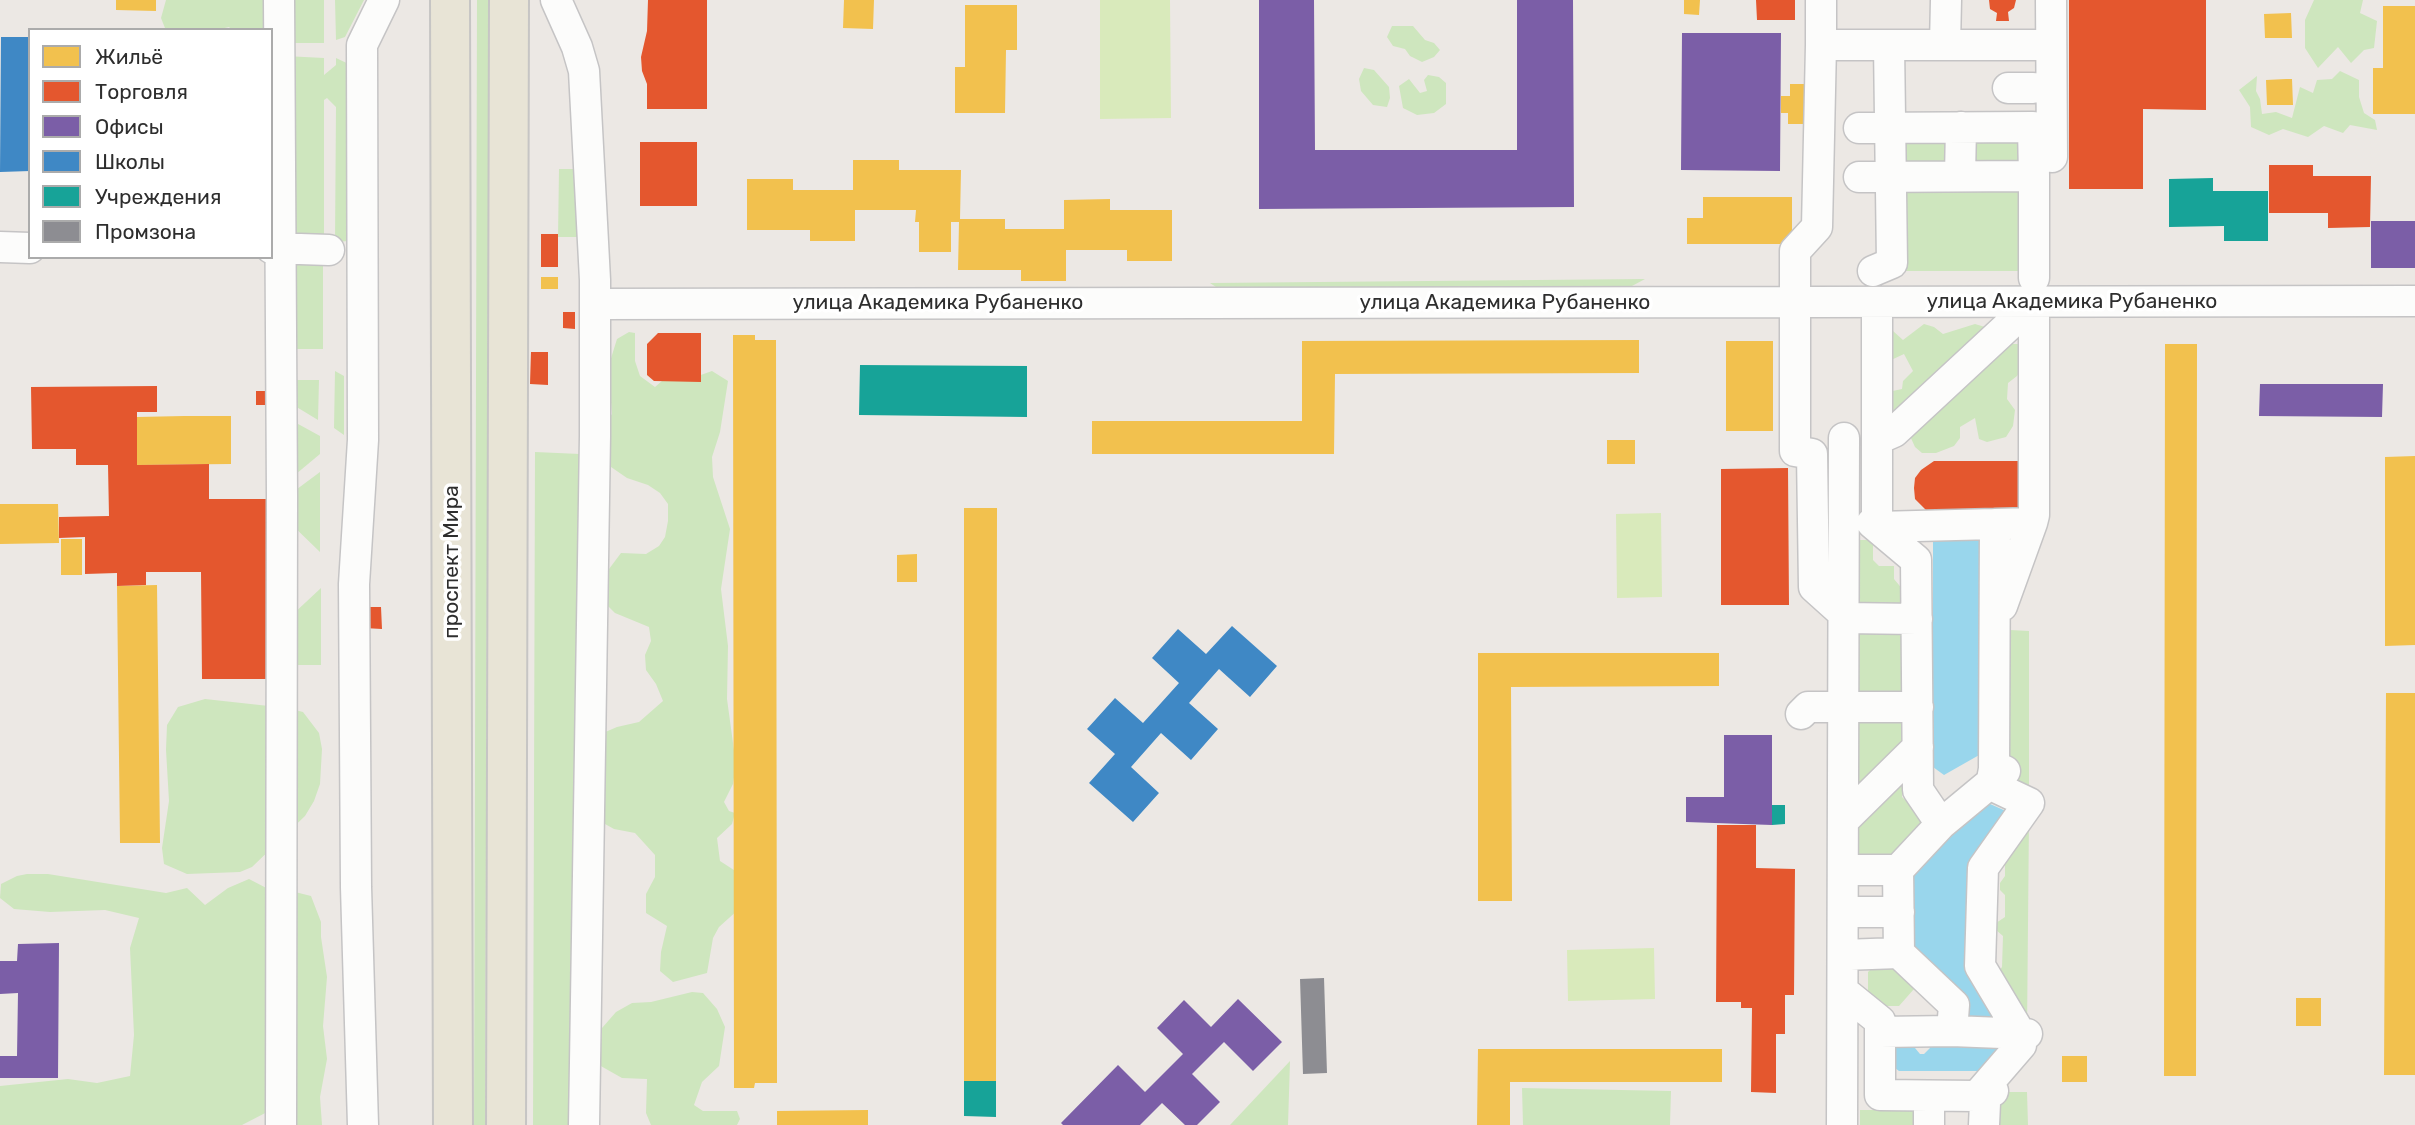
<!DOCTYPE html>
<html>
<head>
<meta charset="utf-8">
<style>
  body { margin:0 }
  #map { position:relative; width:2415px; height:1125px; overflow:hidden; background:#ece8e4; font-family:Rubik,sans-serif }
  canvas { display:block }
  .legend { position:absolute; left:28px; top:28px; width:245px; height:231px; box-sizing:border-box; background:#fff; border:2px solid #ababab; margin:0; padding:9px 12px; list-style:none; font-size:21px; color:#2e2e2e }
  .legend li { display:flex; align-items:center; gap:14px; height:35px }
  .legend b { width:35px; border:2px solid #ababab }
</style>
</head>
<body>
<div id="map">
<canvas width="2415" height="1125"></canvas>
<ul class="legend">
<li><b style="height:19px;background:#f2c14e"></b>Жильё</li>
<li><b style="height:19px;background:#e4572e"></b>Торговля</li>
<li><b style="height:19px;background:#7b5ea7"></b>Офисы</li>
<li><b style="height:19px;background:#3f88c5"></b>Школы</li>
<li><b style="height:19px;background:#17a398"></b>Учреждения</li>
<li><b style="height:19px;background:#8d8d92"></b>Промзона</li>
</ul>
</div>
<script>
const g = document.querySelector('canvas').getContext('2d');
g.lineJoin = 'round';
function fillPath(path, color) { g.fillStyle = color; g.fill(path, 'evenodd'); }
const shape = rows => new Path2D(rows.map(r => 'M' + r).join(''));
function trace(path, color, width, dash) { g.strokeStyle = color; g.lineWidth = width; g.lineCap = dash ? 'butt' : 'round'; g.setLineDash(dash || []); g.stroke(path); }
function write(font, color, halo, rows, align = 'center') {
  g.font = font + ' Rubik,sans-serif'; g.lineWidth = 7; g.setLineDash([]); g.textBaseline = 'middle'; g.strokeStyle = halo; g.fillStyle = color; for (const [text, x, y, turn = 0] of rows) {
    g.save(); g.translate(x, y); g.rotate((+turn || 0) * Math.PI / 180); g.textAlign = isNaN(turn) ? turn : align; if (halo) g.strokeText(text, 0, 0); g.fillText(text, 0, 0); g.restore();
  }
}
const green = shape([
  [166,0,274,0,270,19,264,30,232,30,229,27,216,30,165,28,161,18],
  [285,0,324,0,324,43,285,43],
  [335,0,364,0,345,37,336,40],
  [477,0,489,0,485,1125,474,1125],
  [2314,0,2363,0,2360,13,2377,21,2374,48,2364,50,2351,63,2338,47,2318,68,2305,48,2305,20],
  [1392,26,1413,26,1425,40,1434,43,1440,50,1434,57,1422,62,1410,56,1405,49,1393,46,1387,37],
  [285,56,324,58,324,75,336,65,336,58,353,66,349,241,335,242,336,107,327,98,324,100,324,243,286,243],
  [1364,68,1374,70,1389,87,1390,98,1387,107,1373,105,1361,91,1359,79],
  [2340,71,2359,80,2359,97,2364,113,2375,120,2377,130,2350,125,2343,133,2324,126,2308,137,2283,129,2269,135,2251,127,2250,107,2239,90,2257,76,2256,91,2260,99,2262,114,2276,112,2292,118,2300,87,2313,93,2317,80,2332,79],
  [1428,75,1439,77,1446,83,1446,104,1434,113,1417,115,1403,108,1399,86,1409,79,1420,93,1427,91,1424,80],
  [2025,129,2026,174,1974,170,1974,137],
  [1957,139,1957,163,1894,163,1894,140],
  [559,169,580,169,579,237,558,237],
  [2025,186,2027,271,1897,271,1895,187],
  [287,263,323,263,323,349,287,349],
  [1645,279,1632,286,1219,289,1210,283],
  [1924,324,1934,327,1943,334,1975,324,1985,327,1989,336,2012,344,2020,344,2023,367,2017,376,2008,383,2007,399,2015,410,2013,426,2006,437,1987,442,1979,439,1975,418,1960,427,1960,438,1954,446,1936,453,1922,453,1915,447,1910,436,1874,395,1902,389,1903,381,1913,371,1904,354,1889,361,1881,343,1893,331,1903,340],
  [629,332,635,333,635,361,640,376,655,387,670,374,698,376,712,371,728,381,720,432,712,457,713,477,730,529,721,589,728,646,727,699,736,765,733,784,724,802,729,811,735,813,732,824,717,838,720,861,737,872,739,909,719,927,713,938,707,973,673,982,660,971,661,952,667,926,646,913,646,894,655,877,655,855,635,833,614,829,596,819,603,733,617,727,639,722,663,701,656,684,646,670,645,655,651,641,649,627,615,613,603,601,606,573,621,553,646,554,659,546,665,537,668,521,668,504,660,493,648,485,627,478,611,467,608,459,603,429,612,414,608,368,617,339],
  [335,371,344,376,344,435,334,428],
  [290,380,319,380,318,420,290,403],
  [289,419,320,436,320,454,290,479],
  [535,452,580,454,576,1125,533,1125],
  [320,472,320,552,289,522,289,495],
  [1858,540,1873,540,1873,560,1879,566,1894,566,1894,579,1904,591,1902,797,1922,816,1921,838,1909,850,1894,850,1895,864,1854,856],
  [321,588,321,665,292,665,291,616],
  [2010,630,2029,631,2029,794,2001,780,2010,770],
  [205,699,287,708,303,712,319,733,322,749,320,784,314,801,305,816,252,867,240,872,187,874,164,864,162,848,169,801,166,750,167,725,178,707],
  [2029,818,2027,1031,1995,977,2002,967,2003,936,1996,930,1996,923,2005,917,2005,895,2000,890,2000,883,2005,876,2005,855],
  [27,874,48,874,166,893,187,888,205,905,228,888,249,879,276,893,295,892,311,896,321,922,321,937,327,977,323,1026,327,1059,320,1097,322,1125,289,1125,273,1109,242,1125,0,1125,0,1086,68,1079,97,1083,130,1076,134,1035,130,948,139,918,105,910,50,912,14,909,0,898,1,884,17,876],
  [1880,960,1894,960,1894,970,1907,970,1914,979,1914,989,1899,1006,1883,1006,1868,991,1868,972],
  [692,992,703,993,717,1009,725,1027,719,1066,702,1082,694,1105,703,1111,737,1111,740,1119,737,1125,651,1125,646,1113,647,1079,622,1078,599,1065,602,1028,616,1012,632,1003,651,1002],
  [1290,1061,1288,1125,1230,1125],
  [1522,1088,1671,1091,1670,1125,1523,1125],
  [2001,1092,2027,1092,2028,1125,1989,1125],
  [1860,1110,1920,1110,1920,1125,1860,1125]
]);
const pitch = shape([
  [1100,0,1170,0,1171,118,1100,119],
  [1661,513,1662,597,1617,598,1616,514],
  [1654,948,1655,999,1568,1001,1567,950]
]);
const water = shape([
  [1933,534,1988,534,1988,750,1944,775,1933,767],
  [1979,799,2008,812,1970,872,2009,1024,1962,1020,1903,944,1901,877],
  [2011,1041,1987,1071,1899,1071,1895,1068,1895,1047,1915,1042,1915,1048,1920,1054,1924,1054,1930,1048,1930,1042]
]);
const homes = shape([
  [116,0,156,0,156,11,116,10],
  [844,0,874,0,873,29,843,28],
  [1684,0,1700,0,1699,15,1684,14],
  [965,5,1017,5,1017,50,1006,50,1005,113,955,113,955,67,965,67],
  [2383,6,2415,6,2415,114,2373,114,2373,68,2383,68],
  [2291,13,2292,38,2265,38,2264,14],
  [2286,79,2292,79,2293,105,2267,105,2266,80],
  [1790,84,1813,84,1813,124,1788,124,1788,113,1781,113,1781,96,1790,96],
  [853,160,899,160,899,170,961,170,960,219,1005,219,1005,229,1064,229,1064,200,1110,199,1110,210,1172,210,1172,261,1127,261,1127,250,1066,250,1066,281,1021,281,1021,270,958,270,959,222,951,222,951,252,919,252,919,222,915,222,916,210,855,210,855,241,810,241,810,230,747,230,747,179,793,179,793,190,853,190],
  [1703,197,1792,197,1792,244,1687,244,1687,218,1703,218],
  [541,277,558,277,558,289,541,289],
  [733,335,755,335,755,340,776,340,777,1083,755,1083,754,1088,734,1088],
  [1639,340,1639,373,1335,374,1334,454,1092,454,1092,421,1302,421,1302,341],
  [1726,341,1773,341,1773,431,1726,431],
  [2165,344,2197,344,2196,1076,2164,1076],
  [184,416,231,416,231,464,137,465,137,417],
  [1607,440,1635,440,1635,464,1607,464],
  [2415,456,2415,645,2385,646,2385,457],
  [0,504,58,504,59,543,0,544],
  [964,508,997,508,996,1081,964,1081],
  [61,539,82,539,82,575,61,575],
  [917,554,917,582,897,582,897,555],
  [157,585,160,843,120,843,117,586],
  [1478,653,1719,653,1719,686,1511,687,1512,901,1478,901],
  [2386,693,2415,693,2415,1075,2384,1075],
  [2296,998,2321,998,2321,1026,2296,1026],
  [1478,1049,1722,1049,1722,1082,1510,1082,1510,1125,1477,1125],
  [2062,1056,2087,1056,2087,1082,2062,1082],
  [868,1110,868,1125,777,1125,777,1111]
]);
const shops = shape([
  [648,0,707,0,707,109,647,109,647,84,642,71,641,57,647,31],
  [1756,0,1795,0,1795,20,1757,20],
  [1989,0,2016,0,2014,8,2008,12,2009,21,1996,21,1997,13,1990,9],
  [2069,0,2206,0,2206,110,2143,109,2143,189,2069,189],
  [640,142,697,142,697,206,640,206],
  [2269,165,2313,165,2313,176,2371,176,2370,227,2328,228,2328,213,2269,213],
  [541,234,558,234,558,267,541,267],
  [563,312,575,312,575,329,563,328],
  [658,333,701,333,701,382,654,381,647,375,647,344],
  [531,352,548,352,548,385,530,384],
  [157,386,157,412,137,412,137,465,209,464,209,499,266,499,267,679,202,679,201,572,146,572,146,585,117,586,117,573,85,574,85,537,59,538,59,517,109,516,108,465,76,465,76,449,32,449,31,387],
  [256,391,266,391,266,405,256,405],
  [1934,461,2030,461,2030,515,1928,512,1915,499,1914,488,1915,478,1921,470],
  [1788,468,1789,605,1721,605,1721,469],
  [364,607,381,607,382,629,364,628],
  [1717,825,1756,825,1756,868,1795,869,1794,995,1785,995,1785,1034,1776,1034,1776,1093,1751,1092,1752,1008,1741,1008,1741,1002,1716,1002]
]);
const offices = shape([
  [1259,0,1314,0,1315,150,1517,150,1517,0,1573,0,1574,207,1259,209],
  [1682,33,1781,33,1780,171,1681,170],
  [2371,221,2415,221,2415,268,2371,268],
  [2260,384,2383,384,2382,417,2259,416],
  [1724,735,1772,735,1772,825,1686,822,1686,797,1724,797],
  [59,943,58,1078,0,1078,0,1056,17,1056,18,993,0,994,0,961,17,961,18,944],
  [1238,999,1282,1042,1253,1071,1224,1042,1192,1074,1220,1102,1197,1125,1185,1125,1162,1103,1140,1125,1063,1125,1061,1123,1118,1065,1145,1092,1183,1054,1157,1028,1184,1000,1211,1027]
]);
const schools = shape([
  [1,37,30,37,30,171,0,172],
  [1232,626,1277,666,1250,697,1219,669,1189,703,1218,729,1191,760,1161,733,1131,767,1159,793,1133,822,1089,783,1115,754,1087,729,1115,698,1143,723,1179,683,1152,658,1178,629,1206,654]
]);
const public = shape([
  [2213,178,2213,191,2268,191,2268,241,2224,241,2224,226,2169,227,2169,179],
  [860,365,1027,366,1027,417,859,415],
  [1772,805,1785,805,1785,824,1772,825],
  [964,1081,996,1081,996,1117,964,1116]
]);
const industry = shape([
  [1324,978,1327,1073,1303,1074,1300,979]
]);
const minor = shape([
  [279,0,282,495,281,1125],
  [556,0,577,47,584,71,595,280,595,436,584,1125],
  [2051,0,2052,157],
  [1821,45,1821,0],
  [1945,45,1946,0],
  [2008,88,2033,88],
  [1859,128,2033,127,2034,176],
  [1960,176,1961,127],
  [1859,177,2034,176,2034,278],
  [0,247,30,248],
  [271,248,329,250],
  [1873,271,1892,263,1889,45],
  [595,304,2415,301],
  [1877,313,1877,527,1995,524,1994,769,1991,785],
  [1878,439,1894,432,2034,302],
  [1872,523,1916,560,1918,790,1941,824,2005,771],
  [1995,524,2032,523,2034,515,2034,302],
  [2002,606,2032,523],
  [1844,614,1814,587,1812,454,1795,451,1795,251,1817,227,1821,45,2051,45],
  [1845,618,1917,619],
  [1801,714,1808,707,1918,707],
  [1844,820,1918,747],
  [1843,870,1898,870,1941,824],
  [1898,870,1899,953,1954,1005,1952,1031,2027,1034],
  [1843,912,1899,912],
  [1843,955,1899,953],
  [1843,991,1880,1021,1880,1032],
  [1952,1031,1880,1032,1880,1095,1977,1096,2021,1045,2020,1033,1980,966,1983,868,2029,803,1991,785],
  [363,1125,356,887,354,584,363,440,362,45,384,0],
  [1842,1125,1844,438],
  [1929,1125,1929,1096],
  [1984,1125,1985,1103,1977,1096,1993,1091]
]);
const major = shape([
  [450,0,453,1125],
  [506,1125,509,0]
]);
const streetNames = [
  ["улица Академика Рубаненко",2072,302],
  ["улица Академика Рубаненко",938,303],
  ["улица Академика Рубаненко",1505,303],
  ["проспект Мира",452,562,-90]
];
fillPath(green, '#cee6be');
fillPath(pitch, '#d9eabb');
fillPath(water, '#99d6ec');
fillPath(homes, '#f2c14e');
fillPath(shops, '#e4572e');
fillPath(offices, '#7b5ea7');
fillPath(schools, '#3f88c5');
fillPath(public, '#17a398');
fillPath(industry, '#8d8d92');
trace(minor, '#c5c4c5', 33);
trace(major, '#c6c5c4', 42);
trace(minor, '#fcfcfb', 30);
trace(major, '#e8e4d6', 38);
write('21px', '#2e2e2e', '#fff', streetNames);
</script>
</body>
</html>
